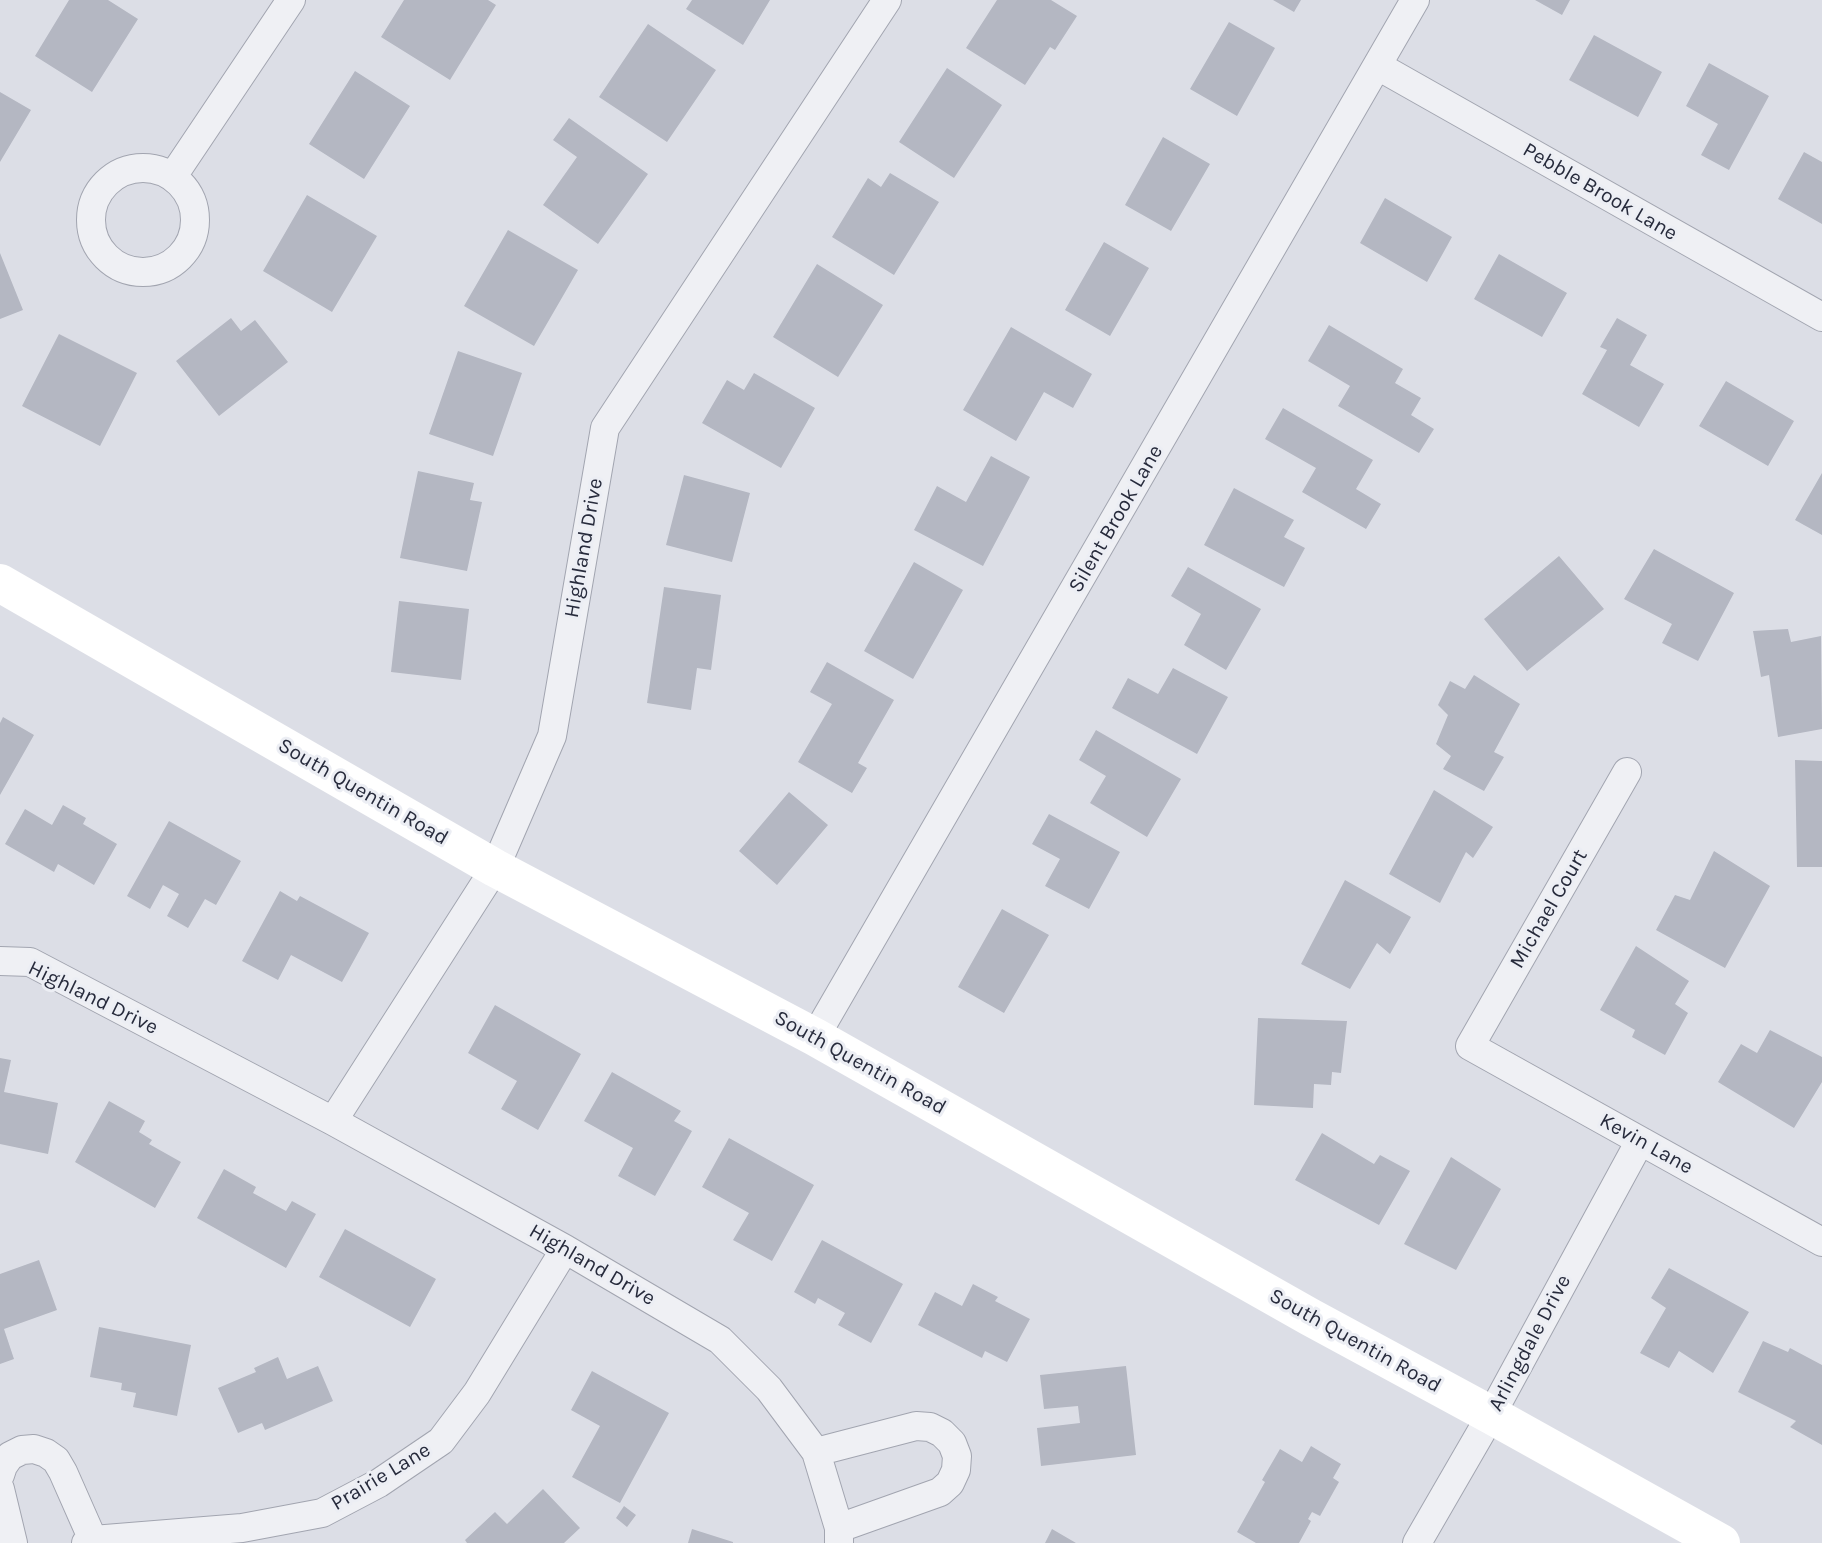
<!DOCTYPE html>
<html>
<head>
<meta charset="utf-8">
<style>
  body { margin:0 }
  canvas { display:block; background:#dcdee6 }
</style>
</head>
<body>
<canvas width="1822" height="1543"></canvas>
<script>
const g = document.querySelector('canvas').getContext('2d');
g.lineJoin = 'round';
function fillPath(path, color) { g.fillStyle = color; g.fill(path, 'evenodd'); }
const shape = rows => new Path2D(rows.map(r => 'M' + r).join(''));
function trace(path, color, width, dash) { g.strokeStyle = color; g.lineWidth = width; g.lineCap = dash ? 'butt' : 'round'; g.setLineDash(dash || []); g.stroke(path); }
function write(font, color, halo, rows, align = 'center') {
  g.font = font + ' Karla,sans-serif'; g.lineWidth = 6; g.setLineDash([]); g.textBaseline = 'middle'; g.strokeStyle = halo; g.fillStyle = color; for (const [text, x, y, turn = 0] of rows) {
    g.save(); g.translate(x, y); g.rotate((+turn || 0) * Math.PI / 180); g.textAlign = isNaN(turn) ? turn : align; if (halo) g.strokeText(text, 0, 0); g.fillText(text, 0, 0); g.restore();
  }
}
const building = shape([
  [69,0,108,0,138,19,92,92,35,56],
  [404,0,488,0,496,5,450,80,381,37],
  [692,0,770,0,743,45,686,9],
  [997,0,1051,0,1077,16,1055,50,1050,47,1025,85,966,48],
  [1273,0,1301,0,1294,12],
  [1535,0,1570,0,1562,15],
  [1229,22,1275,48,1237,116,1190,89],
  [648,24,716,70,667,142,599,97],
  [1594,35,1662,72,1638,117,1569,80],
  [1709,63,1769,96,1729,170,1701,155,1718,124,1686,106],
  [947,68,1002,105,954,178,899,142],
  [355,71,410,106,364,179,309,144],
  [0,92,31,110,0,162],
  [569,118,648,174,598,244,543,205,577,157,553,140],
  [1163,137,1210,164,1171,231,1125,205],
  [1804,152,1822,162,1822,224,1778,199],
  [890,173,939,202,894,275,832,237,868,178,881,187],
  [307,195,377,236,332,312,263,271],
  [1385,198,1452,237,1427,282,1360,243],
  [508,230,578,270,534,346,464,306],
  [1104,242,1149,268,1110,336,1065,310],
  [0,253,23,310,0,319],
  [1499,254,1567,293,1542,337,1474,299],
  [817,264,883,305,838,377,773,337],
  [231,318,241,331,255,320,288,362,219,416,176,361],
  [1617,318,1647,335,1630,365,1664,384,1639,427,1582,394,1607,350,1600,347],
  [1329,325,1403,369,1395,383,1421,398,1411,415,1434,429,1419,453,1338,406,1350,386,1308,361],
  [1011,327,1092,374,1073,408,1044,392,1016,441,963,410],
  [59,334,137,373,100,446,22,406],
  [458,351,522,373,493,456,429,434],
  [754,373,815,408,781,468,702,423,727,380,744,390],
  [1726,381,1794,421,1768,466,1699,426],
  [1283,408,1373,460,1356,489,1381,504,1366,529,1302,492,1316,468,1265,439],
  [991,456,1030,477,983,566,914,530,937,486,966,502],
  [418,471,474,483,470,500,482,502,467,571,400,558],
  [1822,473,1822,535,1795,520],
  [684,475,750,493,732,562,666,545],
  [1234,488,1294,520,1284,537,1305,548,1284,587,1204,545],
  [1654,549,1734,593,1698,661,1662,643,1672,624,1624,599],
  [1559,556,1604,609,1527,671,1484,619],
  [914,562,963,590,913,679,864,651],
  [1188,567,1261,609,1226,670,1184,645,1201,614,1171,596],
  [664,587,721,595,711,670,697,668,691,710,647,703],
  [399,601,469,609,461,680,391,672],
  [1788,629,1791,642,1821,636,1822,729,1778,737,1769,675,1761,677,1753,631],
  [827,662,894,700,858,763,867,768,852,793,798,762,832,704,810,692],
  [1173,668,1228,697,1197,754,1112,708,1128,678,1158,694],
  [1474,675,1520,704,1494,752,1504,757,1484,791,1443,769,1451,756,1436,744,1448,715,1438,705,1450,681,1465,689],
  [3,717,34,735,0,795,0,723],
  [1096,730,1181,779,1147,837,1090,803,1106,776,1079,760],
  [1795,760,1822,761,1822,867,1797,867],
  [1434,790,1493,827,1473,858,1466,852,1440,903,1389,874],
  [789,792,828,825,777,885,739,851],
  [63,805,86,818,83,824,117,844,94,885,58,864,54,872,5,844,25,809,52,825],
  [1049,814,1120,852,1089,909,1045,886,1060,859,1032,844],
  [169,821,241,861,216,905,205,899,188,928,167,916,179,894,163,885,150,909,127,896],
  [1714,851,1770,886,1725,968,1656,930,1675,895,1690,900],
  [1345,880,1411,917,1390,954,1377,943,1350,989,1301,964],
  [280,891,297,901,300,896,369,933,342,982,291,955,278,980,242,961],
  [1002,909,1049,935,1004,1013,958,987],
  [1636,946,1689,981,1675,1004,1688,1013,1665,1055,1632,1037,1635,1030,1600,1010],
  [495,1005,581,1054,538,1130,501,1109,517,1081,468,1053],
  [1258,1018,1347,1021,1341,1073,1332,1072,1331,1085,1314,1084,1313,1108,1254,1105],
  [1770,1030,1822,1057,1822,1082,1794,1128,1718,1082,1741,1044,1757,1053],
  [0,1058,11,1060,4,1092,58,1103,48,1154,0,1144],
  [612,1072,681,1111,674,1121,692,1131,655,1196,618,1176,633,1148,584,1121],
  [109,1101,145,1121,139,1132,152,1140,149,1144,181,1162,155,1208,75,1162],
  [1322,1133,1374,1164,1380,1155,1410,1171,1379,1225,1295,1180],
  [729,1138,814,1185,772,1261,733,1240,749,1213,702,1187],
  [1451,1157,1501,1189,1456,1270,1404,1244],
  [224,1169,256,1187,253,1193,286,1211,292,1201,316,1214,286,1268,197,1218],
  [345,1229,436,1279,410,1327,319,1277],
  [822,1240,903,1284,871,1343,838,1325,845,1313,818,1298,815,1304,794,1292],
  [39,1260,57,1310,4,1329,14,1359,0,1364,0,1274],
  [1669,1268,1749,1312,1713,1373,1679,1351,1669,1368,1640,1353,1666,1308,1651,1298],
  [973,1284,998,1297,995,1301,1030,1319,1007,1362,985,1351,982,1358,918,1325,935,1292,962,1306],
  [99,1327,191,1345,177,1416,133,1407,136,1393,121,1390,122,1383,90,1377],
  [1763,1341,1788,1352,1790,1348,1822,1365,1822,1445,1790,1427,1796,1421,1738,1392],
  [278,1357,287,1379,318,1366,333,1401,265,1430,262,1423,238,1433,218,1388,256,1372,254,1368],
  [1126,1366,1136,1455,1041,1466,1037,1428,1080,1423,1078,1406,1044,1409,1040,1375],
  [592,1371,669,1413,620,1503,572,1477,600,1426,571,1410],
  [1311,1446,1341,1464,1333,1478,1339,1482,1320,1516,1312,1512,1308,1519,1311,1521,1299,1543,1256,1543,1237,1532,1265,1482,1262,1480,1280,1449,1302,1462],
  [543,1489,580,1528,564,1543,467,1543,465,1540,495,1512,507,1524],
  [624,1506,636,1515,627,1527,616,1518],
  [692,1529,733,1542,733,1543,688,1543],
  [1052,1529,1076,1543,1045,1543]
]);
const street = shape([
  [1378,66,1822,317],
  '91 220a52 52 0 1 1 104 0a52 52 0 1 1-104 0Z',
  [173,176,291,0],
  [1627,772,1470,1046,1822,1242],
  [0,961,30,962,333,1121,565,1249,720,1340,769,1389,816,1452,839,1528,839,1543],
  [815,1037,1415,0],
  [333,1121,495,868,552,736,605,428,887,0],
  [816,1452,916,1426,930,1427,942,1433,952,1443,957,1456,956,1470,950,1483,940,1492,839,1528],
  [0,1475,3,1466,10,1456,22,1450,34,1449,46,1453,56,1460,63,1472,93,1540],
  [0,1489,13,1543],
  [86,1543,93,1540,242,1528,322,1513,379,1483,441,1441,477,1393,565,1249],
  [1417,1543,1491,1415,1640,1141]
]);
const secondary = shape([
  [0,583,495,868,815,1037,1310,1317,1491,1415,1721,1543]
]);
const streetNames = [
  ["Pebble Brook Lane",1600,192,30],
  ["Silent Brook Lane",1116,519,-60],
  ["Highland Drive",584,548,-80],
  ["South Quentin Road",363,792,30],
  ["Michael Court",1549,909,-60],
  ["Highland Drive",93,998,26],
  ["South Quentin Road",860,1063,29],
  ["Kevin Lane",1646,1144,29],
  ["Highland Drive",592,1265,30],
  ["South Quentin Road",1355,1341,29],
  ["Arlingdale Drive",1530,1343,-62],
  ["Prairie Lane",381,1477,-31]
];
fillPath(building, '#b4b7c2');
trace(street, '#a2a5b0', 30);
trace(street, '#eff0f4', 28);
trace(secondary, '#fff', 38);
write('21px', '#272b3c', '#eceef4', streetNames);
</script>
</body>
</html>
